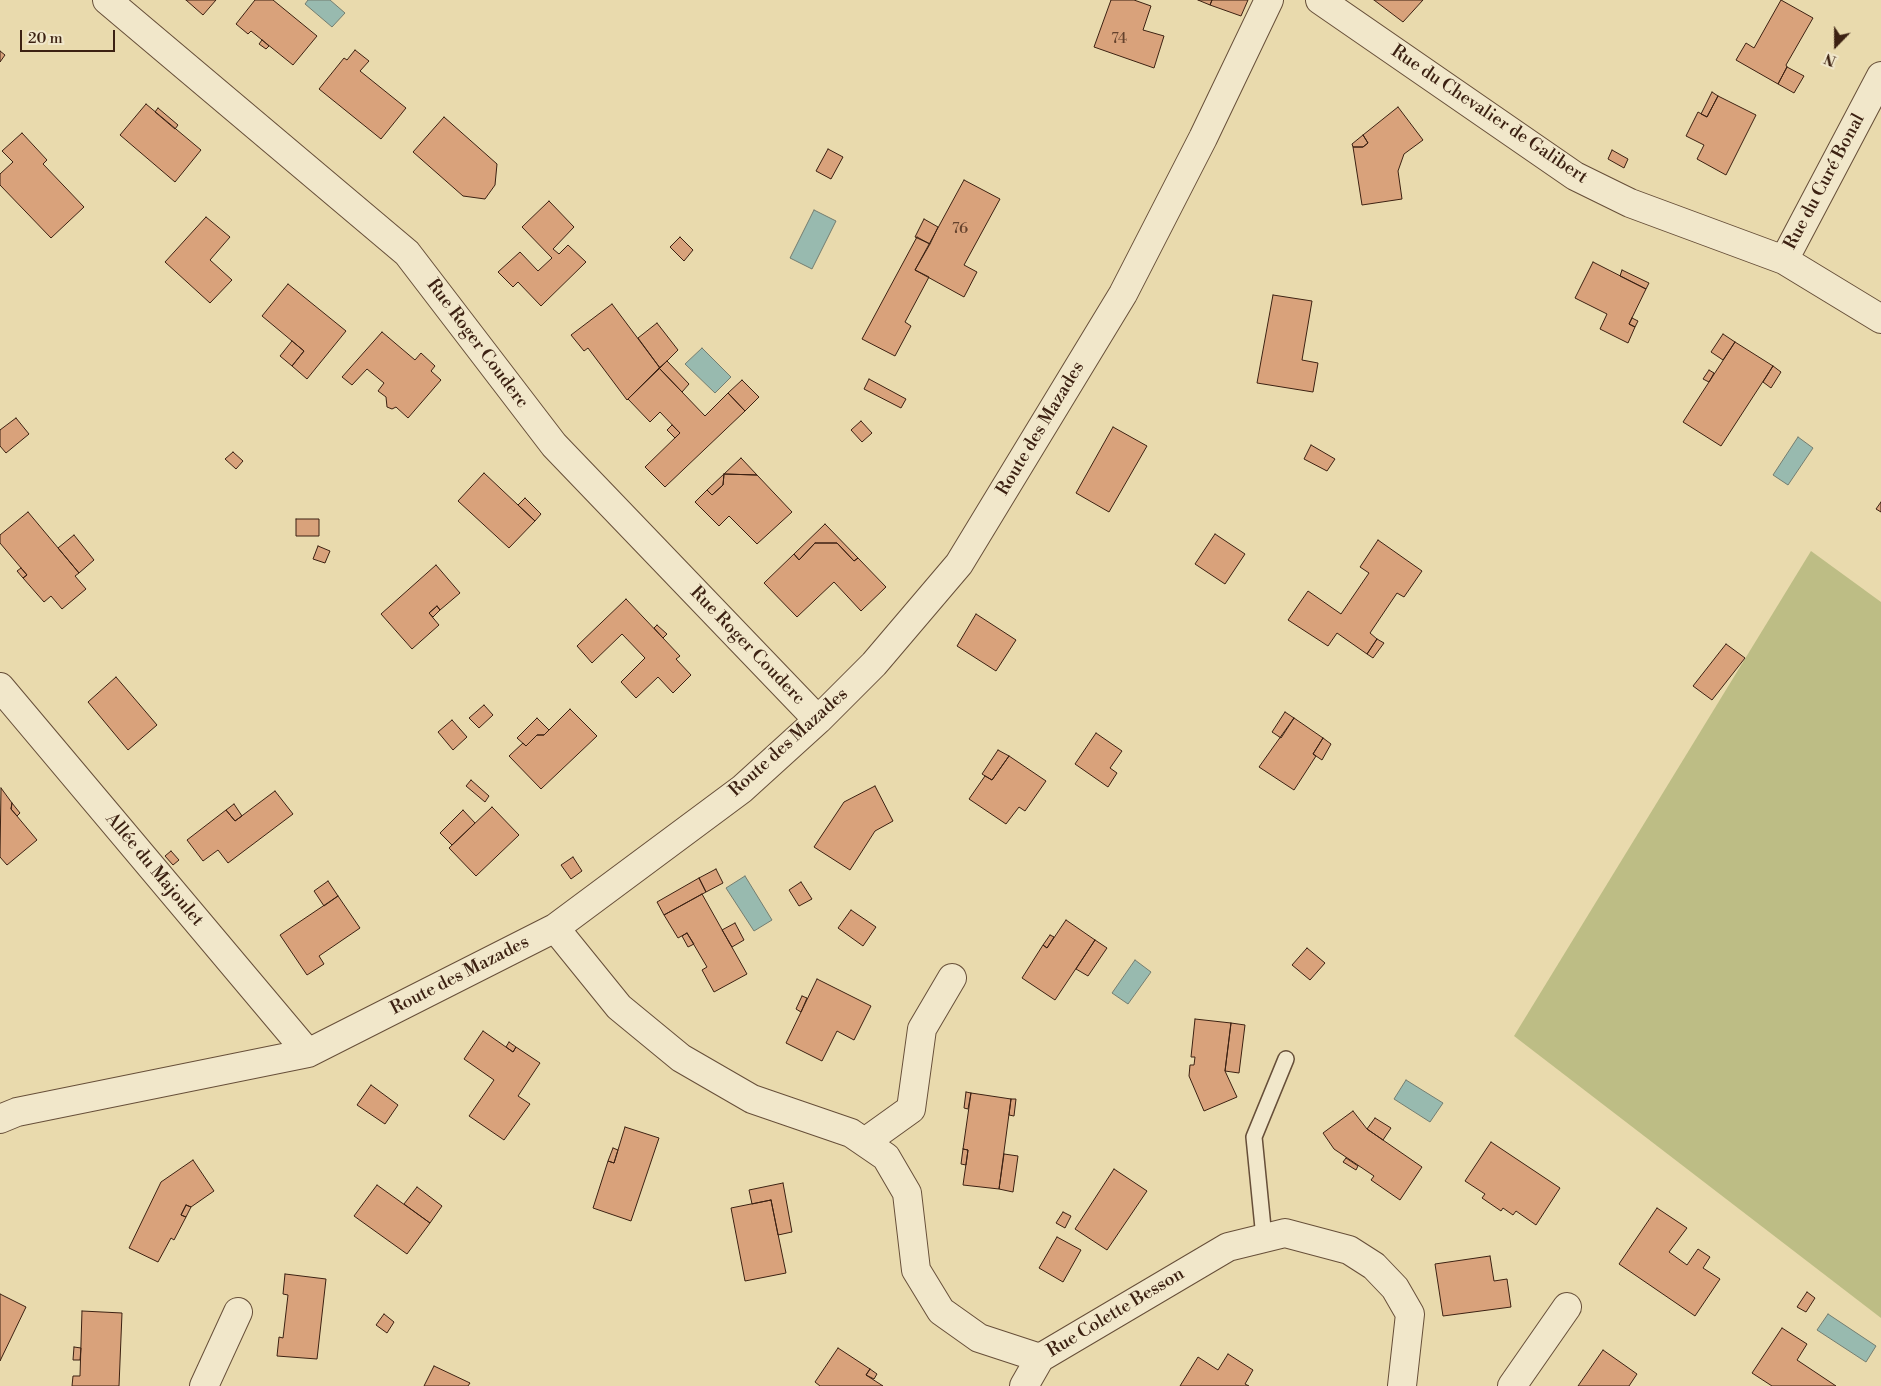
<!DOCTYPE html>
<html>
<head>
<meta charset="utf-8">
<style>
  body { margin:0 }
  #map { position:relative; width:1881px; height:1386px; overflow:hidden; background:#e9daad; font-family:"Libre Bodoni",serif }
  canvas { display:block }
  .north { position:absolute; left:1811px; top:20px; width:50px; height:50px; -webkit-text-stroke:4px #f1e7ca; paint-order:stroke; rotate:202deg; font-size:14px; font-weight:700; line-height:20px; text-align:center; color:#3c2112 }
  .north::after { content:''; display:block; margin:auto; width:18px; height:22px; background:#3c2112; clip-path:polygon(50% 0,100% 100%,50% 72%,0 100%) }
  .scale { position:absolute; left:20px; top:30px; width:95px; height:22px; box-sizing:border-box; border:2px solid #3c2112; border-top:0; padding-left:6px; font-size:15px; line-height:18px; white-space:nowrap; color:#3c2112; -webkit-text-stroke:4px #f1e7ca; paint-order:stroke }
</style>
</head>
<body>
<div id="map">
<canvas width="1881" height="1386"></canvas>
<div class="north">N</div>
<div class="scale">20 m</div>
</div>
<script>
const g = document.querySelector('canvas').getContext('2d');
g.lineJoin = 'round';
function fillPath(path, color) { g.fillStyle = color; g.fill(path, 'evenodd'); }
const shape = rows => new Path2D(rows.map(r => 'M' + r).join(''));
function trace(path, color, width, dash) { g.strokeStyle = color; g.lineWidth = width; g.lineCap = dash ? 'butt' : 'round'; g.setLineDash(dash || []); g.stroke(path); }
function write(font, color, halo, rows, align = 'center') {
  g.font = font + ' "Libre Bodoni",serif'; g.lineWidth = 4; g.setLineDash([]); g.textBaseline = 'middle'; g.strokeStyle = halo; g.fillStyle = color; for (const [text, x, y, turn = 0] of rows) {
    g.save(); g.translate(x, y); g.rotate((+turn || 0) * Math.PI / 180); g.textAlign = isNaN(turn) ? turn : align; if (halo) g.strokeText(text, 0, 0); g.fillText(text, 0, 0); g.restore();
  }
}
const green = shape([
  [1811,551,1881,602,1881,1318,1514,1036]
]);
const water = shape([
  [308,0,330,0,345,13,332,27,305,4,308,0],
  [814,210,836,221,812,269,790,258,814,210],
  [702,348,731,377,715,393,685,364,702,348],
  [1798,437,1813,448,1788,485,1773,475,1798,437],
  [745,876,772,920,754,931,726,888,745,876],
  [1135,960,1151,972,1128,1004,1112,993,1135,960],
  [1406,1080,1443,1103,1430,1122,1394,1099,1406,1080],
  [1828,1314,1876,1346,1866,1362,1817,1330,1828,1314]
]);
const building = shape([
  [186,0,216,0,203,15,186,0],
  [255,0,273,0,317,36,293,65,251,31,248,34,236,24,255,0],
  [1111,0,1134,0,1151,6,1143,30,1164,36,1154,68,1094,47,1111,0],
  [1198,0,1212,0,1210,5,1198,0],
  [1212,0,1248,0,1241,16,1210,5,1212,0],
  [1374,0,1423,0,1403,22,1374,0],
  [1781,0,1813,18,1786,65,1787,67,1778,84,1736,60,1746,43,1754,48,1781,0],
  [262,40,269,46,266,49,259,44,262,40],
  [355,50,369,61,360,71,406,108,381,139,319,89,344,58,347,60,355,50],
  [0,51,5,55,0,62,0,51],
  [1787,67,1804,76,1794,93,1778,84,1787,67],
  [1712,92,1718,96,1707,117,1701,114,1712,92],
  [1718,96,1756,115,1726,175,1697,159,1704,145,1686,136,1698,112,1707,117,1718,96],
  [146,104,201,150,175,182,120,135,146,104],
  [1398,107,1423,140,1404,154,1398,171,1402,199,1362,205,1353,147,1363,147,1368,143,1363,135,1398,107],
  [158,108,178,125,175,129,155,112,158,108],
  [444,117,497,164,495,185,485,199,463,196,413,152,444,117],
  [22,133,47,160,43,164,84,207,51,238,0,185,0,174,13,162,2,151,22,133],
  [1363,135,1368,143,1363,147,1353,147,1352,144,1363,135],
  [828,149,843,157,831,179,816,171,828,149],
  [1612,150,1628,159,1624,168,1608,159,1612,150],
  [964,180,1000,199,964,265,977,272,964,297,915,270,964,180],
  [549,201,574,227,553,249,559,254,568,245,586,262,541,306,518,282,513,287,498,272,520,252,538,271,552,258,522,227,549,201],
  [206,217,230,237,210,260,232,280,210,303,165,262,206,217],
  [924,219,938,227,930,244,915,237,924,219],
  [680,237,693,250,684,261,670,247,680,237],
  [917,237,930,244,915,270,929,277,905,322,911,326,895,356,862,339,917,237],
  [1593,262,1646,289,1629,324,1635,327,1628,343,1600,329,1607,314,1575,298,1593,262],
  [1622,270,1649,283,1646,289,1620,276,1622,270],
  [288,284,346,331,307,379,292,366,304,351,262,316,288,284],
  [1273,295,1312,301,1302,360,1318,363,1313,392,1257,383,1273,295],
  [612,304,660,368,627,400,588,348,584,351,571,335,612,304],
  [1632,318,1638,321,1635,327,1629,324,1632,318],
  [657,323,678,350,660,368,638,338,657,323],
  [382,332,415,360,421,353,435,366,431,371,441,380,408,418,396,407,392,409,387,407,386,397,378,391,384,383,367,369,352,385,342,377,382,332],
  [1723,334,1735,342,1723,360,1711,352,1723,334],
  [292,341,304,351,292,366,280,356,292,341],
  [1735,342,1773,366,1721,446,1683,422,1735,342],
  [667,361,689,384,682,392,659,368,667,361],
  [1773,366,1781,372,1771,388,1763,382,1773,366],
  [659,368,705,416,728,393,745,411,665,487,645,467,680,433,660,412,650,422,628,399,659,368],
  [1709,370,1714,373,1709,382,1703,379,1709,370],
  [869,379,906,399,901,408,864,389,869,379],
  [742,380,759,397,745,411,728,393,742,380],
  [16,418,29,434,6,453,0,446,0,430,16,418],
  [861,421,872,433,862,442,851,430,861,421],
  [672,425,680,433,675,438,667,430,672,425],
  [1113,427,1147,446,1109,512,1076,493,1113,427],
  [1311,445,1335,459,1327,471,1304,459,1311,445],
  [233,452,243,461,236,469,225,459,233,452],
  [741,458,757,475,724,474,741,458],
  [484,473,535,521,509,548,458,501,484,473],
  [724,474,723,485,712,495,707,490,724,474],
  [724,474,757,475,792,512,757,544,729,516,719,526,695,502,707,490,712,495,723,485,724,474],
  [525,498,541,514,535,521,518,505,525,498],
  [1881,502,1881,512,1876,509,1881,502],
  [28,512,79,573,75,576,86,589,62,609,51,596,44,602,23,578,27,575,0,543,0,535,28,512],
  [296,519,319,519,319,536,296,536,296,519],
  [825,524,858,558,854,561,837,543,815,543,799,560,794,554,825,524],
  [1215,534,1245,554,1225,584,1195,564,1215,534],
  [74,535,94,560,79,573,58,548,74,535],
  [1378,540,1422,571,1404,597,1397,593,1370,633,1377,639,1367,654,1337,633,1328,646,1288,620,1308,591,1341,614,1369,573,1360,567,1378,540],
  [815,543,837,543,854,561,858,558,886,587,861,611,834,582,797,617,764,583,794,554,799,560,815,543],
  [318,546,330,551,325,563,313,559,318,546],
  [436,565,460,593,440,610,437,606,429,613,439,625,412,649,381,614,436,565],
  [21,568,27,575,23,578,17,571,21,568],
  [626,599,680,656,676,659,691,675,673,693,658,677,636,698,621,682,645,658,622,634,592,663,577,646,626,599],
  [437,606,440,610,433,617,429,613,437,606],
  [976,614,1016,640,996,671,957,646,976,614],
  [657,625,667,634,663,638,654,628,657,625],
  [1377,639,1384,643,1373,658,1367,654,1377,639],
  [1726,644,1745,658,1712,700,1693,686,1726,644],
  [116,677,157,725,128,750,88,702,116,677],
  [484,705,493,715,479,728,469,718,484,705],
  [570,709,597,736,541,789,509,756,523,743,526,746,537,735,544,735,570,709],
  [1285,712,1294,718,1281,738,1272,732,1285,712],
  [537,718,549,730,544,735,537,735,526,746,517,738,537,718],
  [1294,718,1323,738,1313,754,1316,756,1294,790,1259,767,1294,718],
  [452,720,467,737,453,750,438,732,452,720],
  [1096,733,1122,751,1110,768,1117,773,1108,787,1075,764,1096,733],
  [1323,738,1331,744,1322,760,1313,754,1323,738],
  [998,750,1009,756,992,780,982,774,998,750],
  [1009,756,1046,781,1025,811,1019,807,1006,824,969,799,985,776,992,780,1009,756],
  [471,780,489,796,485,802,466,786,471,780],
  [875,786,893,821,875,831,850,870,814,847,844,802,875,786],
  [1,788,12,803,11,809,37,840,7,865,0,857,1,788],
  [275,791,293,814,228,863,218,850,203,861,187,840,226,810,235,821,275,791],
  [12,803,20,813,17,816,11,809,12,803],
  [234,804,242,816,235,821,226,810,234,804],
  [492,807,519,835,476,876,449,848,492,807],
  [463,810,475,823,452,845,440,833,463,810],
  [171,851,179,860,173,865,165,856,171,851],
  [573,857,582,871,571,879,561,865,573,857],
  [716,869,723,883,706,892,699,878,716,869],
  [699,878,706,892,664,915,657,902,699,878],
  [328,881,338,896,324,906,314,891,328,881],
  [801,882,812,899,799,906,789,890,801,882],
  [702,894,747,974,714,992,702,970,707,967,687,933,678,938,664,915,702,894],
  [338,896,360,928,319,956,324,964,307,975,280,935,338,896],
  [851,910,876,927,863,946,838,928,851,910],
  [1066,920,1095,940,1055,1000,1022,978,1043,945,1047,948,1066,920],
  [735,923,744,940,732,947,722,930,735,923],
  [687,933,694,944,688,947,682,936,687,933],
  [1050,935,1054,937,1047,948,1043,945,1050,935],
  [1095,940,1107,948,1088,976,1076,969,1095,940],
  [1307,948,1325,963,1310,980,1292,965,1307,948],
  [817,979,871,1006,854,1040,837,1031,822,1061,786,1043,817,979],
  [802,996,807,998,801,1012,796,1009,802,996],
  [1195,1019,1231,1023,1225,1071,1237,1097,1204,1111,1189,1076,1190,1065,1194,1065,1195,1057,1191,1057,1195,1019],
  [1231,1023,1245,1025,1239,1073,1225,1071,1231,1023],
  [483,1031,513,1052,516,1047,540,1063,518,1096,530,1104,504,1140,469,1116,494,1080,464,1059,483,1031],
  [509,1042,516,1047,513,1052,506,1047,509,1042],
  [371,1085,398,1105,385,1124,357,1105,371,1085],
  [966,1092,971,1093,968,1109,964,1108,966,1092],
  [971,1093,1011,1099,999,1189,963,1185,968,1150,963,1149,971,1093],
  [1011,1099,1016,1099,1014,1116,1009,1115,1011,1099],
  [1353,1111,1367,1129,1422,1167,1400,1200,1371,1180,1374,1176,1334,1149,1323,1133,1353,1111],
  [1375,1118,1391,1128,1383,1140,1367,1129,1375,1118],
  [625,1127,659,1138,631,1221,593,1208,608,1161,614,1163,625,1127],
  [1491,1142,1560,1188,1536,1225,1516,1211,1513,1215,1503,1208,1501,1211,1482,1198,1485,1194,1465,1181,1491,1142],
  [613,1148,618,1150,614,1163,608,1161,613,1148],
  [963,1149,968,1150,966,1165,961,1164,963,1149],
  [1004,1154,1018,1156,1013,1192,999,1189,1004,1154],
  [1346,1158,1358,1166,1356,1170,1343,1162,1346,1158],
  [193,1160,214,1191,191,1207,186,1205,181,1215,186,1217,174,1240,171,1238,158,1262,129,1248,161,1182,193,1160],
  [1114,1169,1147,1191,1107,1250,1075,1229,1114,1169],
  [783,1183,792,1232,778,1235,771,1200,752,1204,749,1190,783,1183],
  [377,1185,430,1223,407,1254,354,1216,377,1185],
  [417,1187,442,1206,430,1223,404,1204,417,1187],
  [771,1200,786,1273,745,1281,731,1208,771,1200],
  [186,1205,191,1207,186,1217,181,1215,186,1205],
  [1657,1208,1687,1228,1669,1252,1687,1265,1698,1249,1710,1257,1703,1268,1720,1279,1695,1316,1619,1264,1657,1208],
  [1063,1212,1071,1216,1065,1228,1056,1223,1063,1212],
  [1057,1237,1081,1250,1063,1282,1039,1268,1057,1237],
  [1490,1256,1494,1281,1507,1279,1511,1307,1443,1316,1435,1264,1490,1256],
  [285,1274,326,1279,317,1359,277,1356,279,1337,283,1338,288,1295,283,1294,285,1274],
  [1807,1292,1815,1298,1806,1312,1797,1307,1807,1292],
  [0,1294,26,1307,0,1361,0,1294],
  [82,1311,122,1313,119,1386,72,1386,73,1376,80,1376,82,1311],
  [384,1314,394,1322,387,1333,376,1325,384,1314],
  [1782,1328,1807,1344,1797,1360,1836,1386,1772,1386,1752,1373,1782,1328],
  [74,1347,81,1348,80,1360,73,1360,74,1347],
  [838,1348,870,1369,866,1375,883,1386,820,1386,815,1382,838,1348],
  [1603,1350,1637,1374,1629,1386,1578,1386,1603,1350],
  [1228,1354,1253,1370,1245,1384,1249,1386,1180,1386,1198,1357,1218,1370,1228,1354],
  [434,1366,470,1383,468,1386,424,1386,434,1366],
  [870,1369,877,1374,874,1379,866,1375,870,1369]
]);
const lane = shape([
  [1264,1238,1254,1137,1286,1059]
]);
const street = shape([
  [107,0,407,253,554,445,818,720],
  [1320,0,1575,176,1630,203,1784,260,1881,319],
  [1784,260,1881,76],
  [0,687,308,1053],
  [555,928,619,1007,681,1058,752,1099,851,1133,886,1157,907,1193,916,1270,941,1311,979,1338,1040,1358,1228,1247,1285,1233,1349,1250,1374,1266,1395,1288,1410,1314,1402,1386],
  [0,1119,17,1112,308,1053,555,928,742,789,818,720,874,664,959,564,1123,294,1203,138,1269,0],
  [865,1142,911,1109,922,1029,952,978],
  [204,1386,238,1312],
  [1024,1386,1040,1358],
  [1512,1386,1567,1307]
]);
const numberNames = [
  ["74",1119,39],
  ["76",960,229]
];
const streetNames = [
  ["Rue du Chevalier de Galibert",1489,115,34],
  ["Rue du Curé Bonal",1825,182,-62],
  ["Rue Roger Couderc",477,344,53],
  ["Route des Mazades",1041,429,-59],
  ["Rue Roger Couderc",747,646,46],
  ["Route des Mazades",789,743,-42],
  ["Allée du Majoulet",154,870,50],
  ["Route des Mazades",460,976,-27],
  ["Rue Colette Besson",1116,1313,-31]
];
fillPath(green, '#bdbd85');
fillPath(water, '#98baaf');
trace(water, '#737d70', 1);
fillPath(building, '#d9a27b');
trace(building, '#3c2112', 1);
trace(lane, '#674f39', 18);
trace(street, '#674f39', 30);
trace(lane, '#f1e7ca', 15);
trace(street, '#f1e7ca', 28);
write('15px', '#63412c', null, numberNames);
write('18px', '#3c2112', '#f1e7ca', streetNames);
</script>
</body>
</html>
